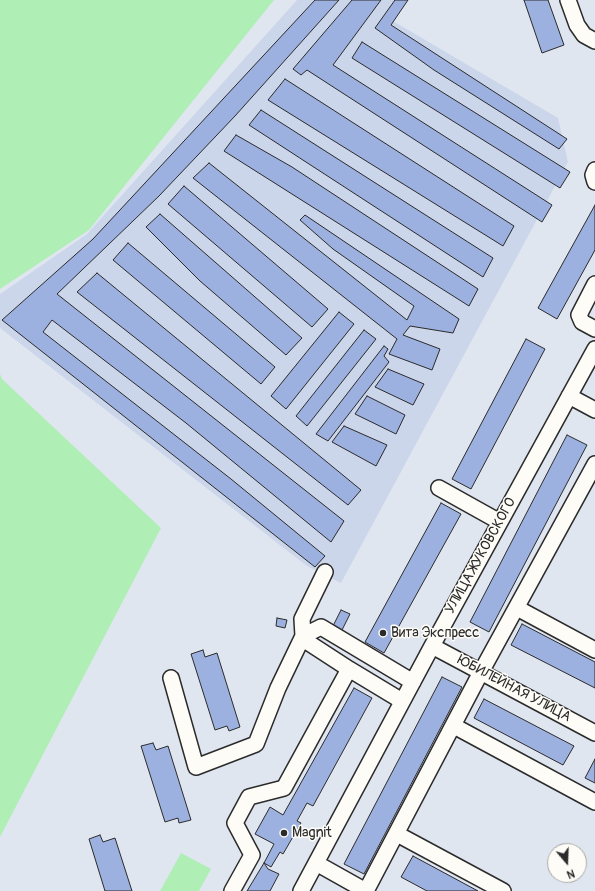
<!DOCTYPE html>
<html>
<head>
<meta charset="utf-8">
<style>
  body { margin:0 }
  #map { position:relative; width:595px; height:891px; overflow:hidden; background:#e0e6f0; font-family:Pangolin,sans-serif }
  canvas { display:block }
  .north { position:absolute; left:547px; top:843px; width:40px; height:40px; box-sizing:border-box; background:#fdfcf7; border:1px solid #a9a8a5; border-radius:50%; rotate:161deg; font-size:11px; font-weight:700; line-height:16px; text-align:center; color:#2b2b2b }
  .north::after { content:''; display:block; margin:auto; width:14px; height:18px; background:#2b2b2b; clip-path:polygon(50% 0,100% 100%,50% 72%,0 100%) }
</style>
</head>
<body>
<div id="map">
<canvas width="595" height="891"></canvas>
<div class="north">N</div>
</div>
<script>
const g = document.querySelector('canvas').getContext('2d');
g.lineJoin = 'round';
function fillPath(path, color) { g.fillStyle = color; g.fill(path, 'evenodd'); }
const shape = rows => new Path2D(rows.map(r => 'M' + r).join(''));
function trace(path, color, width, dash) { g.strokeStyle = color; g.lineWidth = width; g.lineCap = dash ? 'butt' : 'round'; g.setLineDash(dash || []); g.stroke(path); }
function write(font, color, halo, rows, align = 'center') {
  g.font = font + ' Pangolin,sans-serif'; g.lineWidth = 3; g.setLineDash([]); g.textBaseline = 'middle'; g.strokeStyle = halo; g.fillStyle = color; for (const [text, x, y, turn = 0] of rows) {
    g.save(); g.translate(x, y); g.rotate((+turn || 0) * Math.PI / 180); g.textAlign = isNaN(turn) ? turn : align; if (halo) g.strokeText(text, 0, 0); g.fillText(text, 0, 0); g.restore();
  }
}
const built = shape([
  [297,0,402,0,393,21,558,118,568,162,341,583,307,566,0,328,0,294,87,234]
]);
const green = shape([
  [0,0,274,0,89,230,0,289],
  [0,374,2,379,161,528,0,837],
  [181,853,211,869,199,891,160,891]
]);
const building = shape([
  [315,0,339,0,235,116,159,196,57,294,344,521,331,542,186,423,52,320,43,332,231,479,325,556,315,567,2,320,93,239,315,0],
  [352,0,381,0,333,65,552,205,542,222,307,70,301,75,293,69,352,0],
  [395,0,408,0,391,25,567,139,559,149,434,70,375,28,395,0],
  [524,0,548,0,564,45,542,53,524,0],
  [362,42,570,172,560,188,352,58,362,42],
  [285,79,514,226,503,246,268,100,285,79],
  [261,110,493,258,483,277,249,125,261,110],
  [236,135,292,167,478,289,469,306,224,151,236,135],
  [209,163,407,320,414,306,333,249,300,220,305,215,459,319,453,333,410,326,403,335,440,349,432,370,389,354,397,339,193,178,209,163],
  [184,186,328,309,312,327,168,204,184,186],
  [595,205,595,250,557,319,538,308,595,205],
  [160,214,302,338,286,355,200,281,146,227,160,214],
  [128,243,275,367,261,384,113,260,128,243],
  [97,273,361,490,348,505,77,292,97,273],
  [339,312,354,324,286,409,271,396,339,312],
  [364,330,376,339,307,426,296,416,364,330],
  [526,339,545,349,471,489,452,479,526,339],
  [384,346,388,349,384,356,389,362,328,441,316,434,384,346],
  [388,369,424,384,413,405,375,387,388,369],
  [367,396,405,415,396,434,355,414,367,396],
  [344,426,387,445,376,466,332,442,344,426],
  [567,435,587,445,489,632,470,622,567,435],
  [441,503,461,514,384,653,365,642,441,503],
  [341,610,350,614,341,632,332,628,341,610],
  [277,618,287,620,285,628,276,626,277,618],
  [522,624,595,662,595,688,511,645,522,624],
  [203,650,205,657,217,653,240,727,229,731,227,726,215,730,191,654,203,650],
  [442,677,462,687,364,874,344,864,442,677],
  [354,688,372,698,313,806,307,803,297,821,301,823,283,854,280,852,271,867,264,863,274,844,255,834,270,807,283,815,354,688],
  [484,699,574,746,563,765,474,718,484,699],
  [153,743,156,750,168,746,191,820,179,823,178,818,165,822,141,746,153,743],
  [595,759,595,783,585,778,595,759],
  [100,835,103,842,115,838,132,891,105,891,89,839,100,835],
  [413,856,478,891,427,891,401,877,413,856],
  [264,863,268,869,279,874,270,891,247,891,264,863]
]);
const minor = shape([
  [568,0,577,25,584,35,595,41],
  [595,170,593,175,595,182],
  [595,284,579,315,582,322,595,329],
  [569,396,595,410],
  [439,488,500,522],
  [325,572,302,619,303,636,321,627,413,682],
  [517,608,595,650],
  [432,646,595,733],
  [171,678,196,767,256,744,278,688,303,636,309,643,349,669],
  [454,726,595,802],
  [397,834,503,891],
  [316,863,366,891],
  [232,891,252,855,235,823,249,797,284,788,349,669,402,701],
  [301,891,432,646,595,349],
  [366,891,481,672,595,464]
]);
const markers = [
  [383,633,4,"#2b2b2b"],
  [284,833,4,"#2b2b2b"]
];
const streetNames = [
  ["УЛИЦА ЖУКОВСКОГО",481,556,-61],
  ["ЮБИЛЕЙНАЯ УЛИЦА",514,689,28]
];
const poiNames = [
  ["Вита Экспресс",391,633],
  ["Magnit",292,833]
];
fillPath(built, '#ccd6eb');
fillPath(green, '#afeeb5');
fillPath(building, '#9cb1df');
trace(building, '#2b2b2b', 1);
trace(minor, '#2b2b2b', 18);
trace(minor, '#fdfcf7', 15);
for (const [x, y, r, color] of markers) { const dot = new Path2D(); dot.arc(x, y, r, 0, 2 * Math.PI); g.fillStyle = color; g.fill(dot); trace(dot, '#fdfcf7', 1.5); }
write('14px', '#2b2b2b', '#fdfcf7', streetNames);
write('14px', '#2b2b2b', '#fdfcf7', poiNames, 'left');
</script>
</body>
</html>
